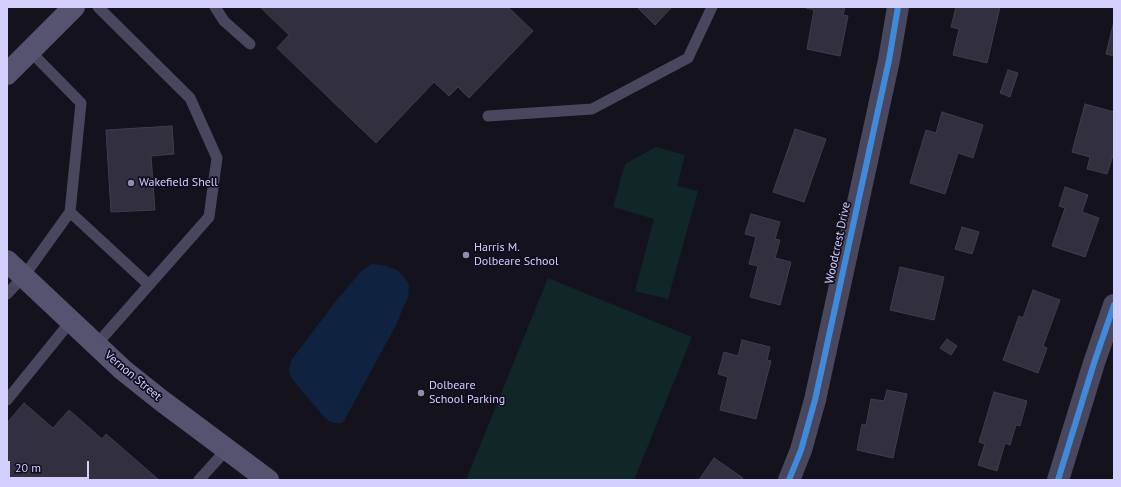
<!DOCTYPE html>
<html>
<head>
<meta charset="utf-8">
<style>
  body { margin:0 }
  #map { position:relative; width:1121px; height:487px; overflow:hidden; background:#14121c; font-family:"PT Sans",sans-serif }
  canvas { display:block }
  .frame { position:absolute; inset:0; border:8px solid #d3cffd; pointer-events:none }
  .scale { position:absolute; left:8px; top:461px; width:81px; height:18px; box-sizing:border-box; border:2px solid #d3cffd; border-top:0; padding-left:5px; font-size:12px; line-height:14px; white-space:nowrap; color:#d3cffd; -webkit-text-stroke:3px #110e20; paint-order:stroke }
</style>
</head>
<body>
<div id="map">
<canvas width="1121" height="487"></canvas>
<div class="frame"></div>
<div class="scale">20 m</div>
</div>
<script>
const g = document.querySelector('canvas').getContext('2d');
g.lineJoin = 'round';
function fillPath(path, color) { g.fillStyle = color; g.fill(path, 'evenodd'); }
const shape = rows => new Path2D(rows.map(r => 'M' + r).join(''));
function trace(path, color, width, dash) { g.strokeStyle = color; g.lineWidth = width; g.lineCap = dash ? 'butt' : 'round'; g.setLineDash(dash || []); g.stroke(path); }
function write(font, color, halo, rows, align = 'center') {
  g.font = font + ' "PT Sans",sans-serif'; g.lineWidth = 3.5; g.setLineDash([]); g.textBaseline = 'middle'; g.strokeStyle = halo; g.fillStyle = color; for (const [text, x, y, turn = 0] of rows) {
    g.save(); g.translate(x, y); g.rotate((+turn || 0) * Math.PI / 180); g.textAlign = isNaN(turn) ? turn : align; if (halo) g.strokeText(text, 0, 0); g.fillText(text, 0, 0); g.restore();
  }
}
const green = shape([
  [656,147,685,155,677,186,698,191,668,299,635,291,654,219,613,207,625,164],
  [548,278,692,337,634,480,466,480]
]);
const water = shape([
  [372,264,382,265,397,270,405,278,409,285,408,297,396,325,344,421,341,423,335,423,330,422,324,417,292,379,289,372,290,364,292,359,336,301,361,271]
]);
const building = shape([
  [260,7,508,7,533,31,469,98,458,87,449,96,434,82,376,143,277,48,289,35,260,7],
  [637,7,672,7,655,25,637,7],
  [806,7,845,7,843,15,848,16,840,56,807,49,814,10,806,8,806,7],
  [956,7,1000,7,987,63,953,55,959,29,951,27,956,7],
  [1114,21,1114,56,1106,54,1114,21],
  [1008,70,1018,73,1010,97,1000,93,1008,70],
  [1085,104,1114,112,1114,152,1107,174,1087,169,1090,157,1072,152,1085,104],
  [942,112,983,125,973,158,958,153,945,194,910,183,926,130,936,133,942,112],
  [172,126,174,154,151,156,155,210,111,212,106,130,172,126],
  [795,129,826,139,804,202,773,192,795,129],
  [1065,187,1088,195,1082,212,1099,218,1085,257,1052,246,1065,208,1059,206,1065,187],
  [751,214,780,222,775,239,780,240,775,258,791,262,780,305,750,297,758,266,749,264,756,237,745,234,751,214],
  [962,227,979,232,972,254,955,249,962,227],
  [900,267,944,277,934,320,890,310,900,267],
  [1033,290,1060,300,1043,346,1047,348,1038,373,1003,360,1019,316,1023,318,1033,290],
  [947,339,957,346,951,355,940,348,947,339],
  [742,340,770,347,767,360,771,361,756,419,720,410,728,377,718,374,724,352,738,356,742,340],
  [887,390,907,394,893,458,857,450,862,424,866,425,871,399,884,401,887,390],
  [994,392,1027,401,1020,426,1016,425,1010,445,1005,443,997,471,978,465,985,444,979,442,994,392],
  [24,403,53,428,69,410,102,439,106,434,159,480,7,480,7,423,24,403],
  [714,458,743,478,741,480,699,480,714,458]
]);
const service = shape([
  [215,7,224,21,250,44],
  [488,116,592,109,688,58,712,7],
  [70,212,149,285],
  [7,294,24,276,70,212,81,103,30,51],
  [96,345,209,217,217,158,190,98,98,7],
  [7,400,71,321],
  [199,480,226,450]
]);
const minor = shape([
  [789,480,801,450,815,400,889,60,898,7],
  [1058,480,1094,363,1114,305]
]);
const secondary = shape([
  [7,74,74,7],
  [7,261,123,370,162,401,268,480]
]);
const cycleway = shape([
  [789,480,801,450,815,400,889,60,898,7],
  [1058,480,1094,363,1114,305]
]);
const markers = [
  [131,183,4,"#908dae"],
  [466,255,4,"#908dae"],
  [421,393,4,"#908dae"]
];
const poiNames = [
  ["Wakefield Shell",139,183],
  ["Harris M.",474,248],
  ["Dolbeare School",474,262],
  ["Dolbeare",429,386],
  ["School Parking",429,400]
];
const streetNames = [
  ["Woodcrest Drive",838,243,-78],
  ["Vernon Street",133,376,40]
];
fillPath(green, '#112727');
fillPath(water, '#0f2240');
fillPath(building, '#322f3e');
trace(building, '#403c50', 1);
trace(service, '#48475d', 11);
trace(minor, '#48475d', 22);
trace(secondary, '#555370', 22);
trace(cycleway, '#408adc', 6);
for (const [x, y, r, color] of markers) { const dot = new Path2D(); dot.arc(x, y, r, 0, 2 * Math.PI); g.fillStyle = color; g.fill(dot); trace(dot, '#110e20', 1.5); }
write('12px', '#d3cffd', '#110e20', poiNames, 'left');
write('12px', '#d3cffd', '#110e20', streetNames);
</script>
</body>
</html>
